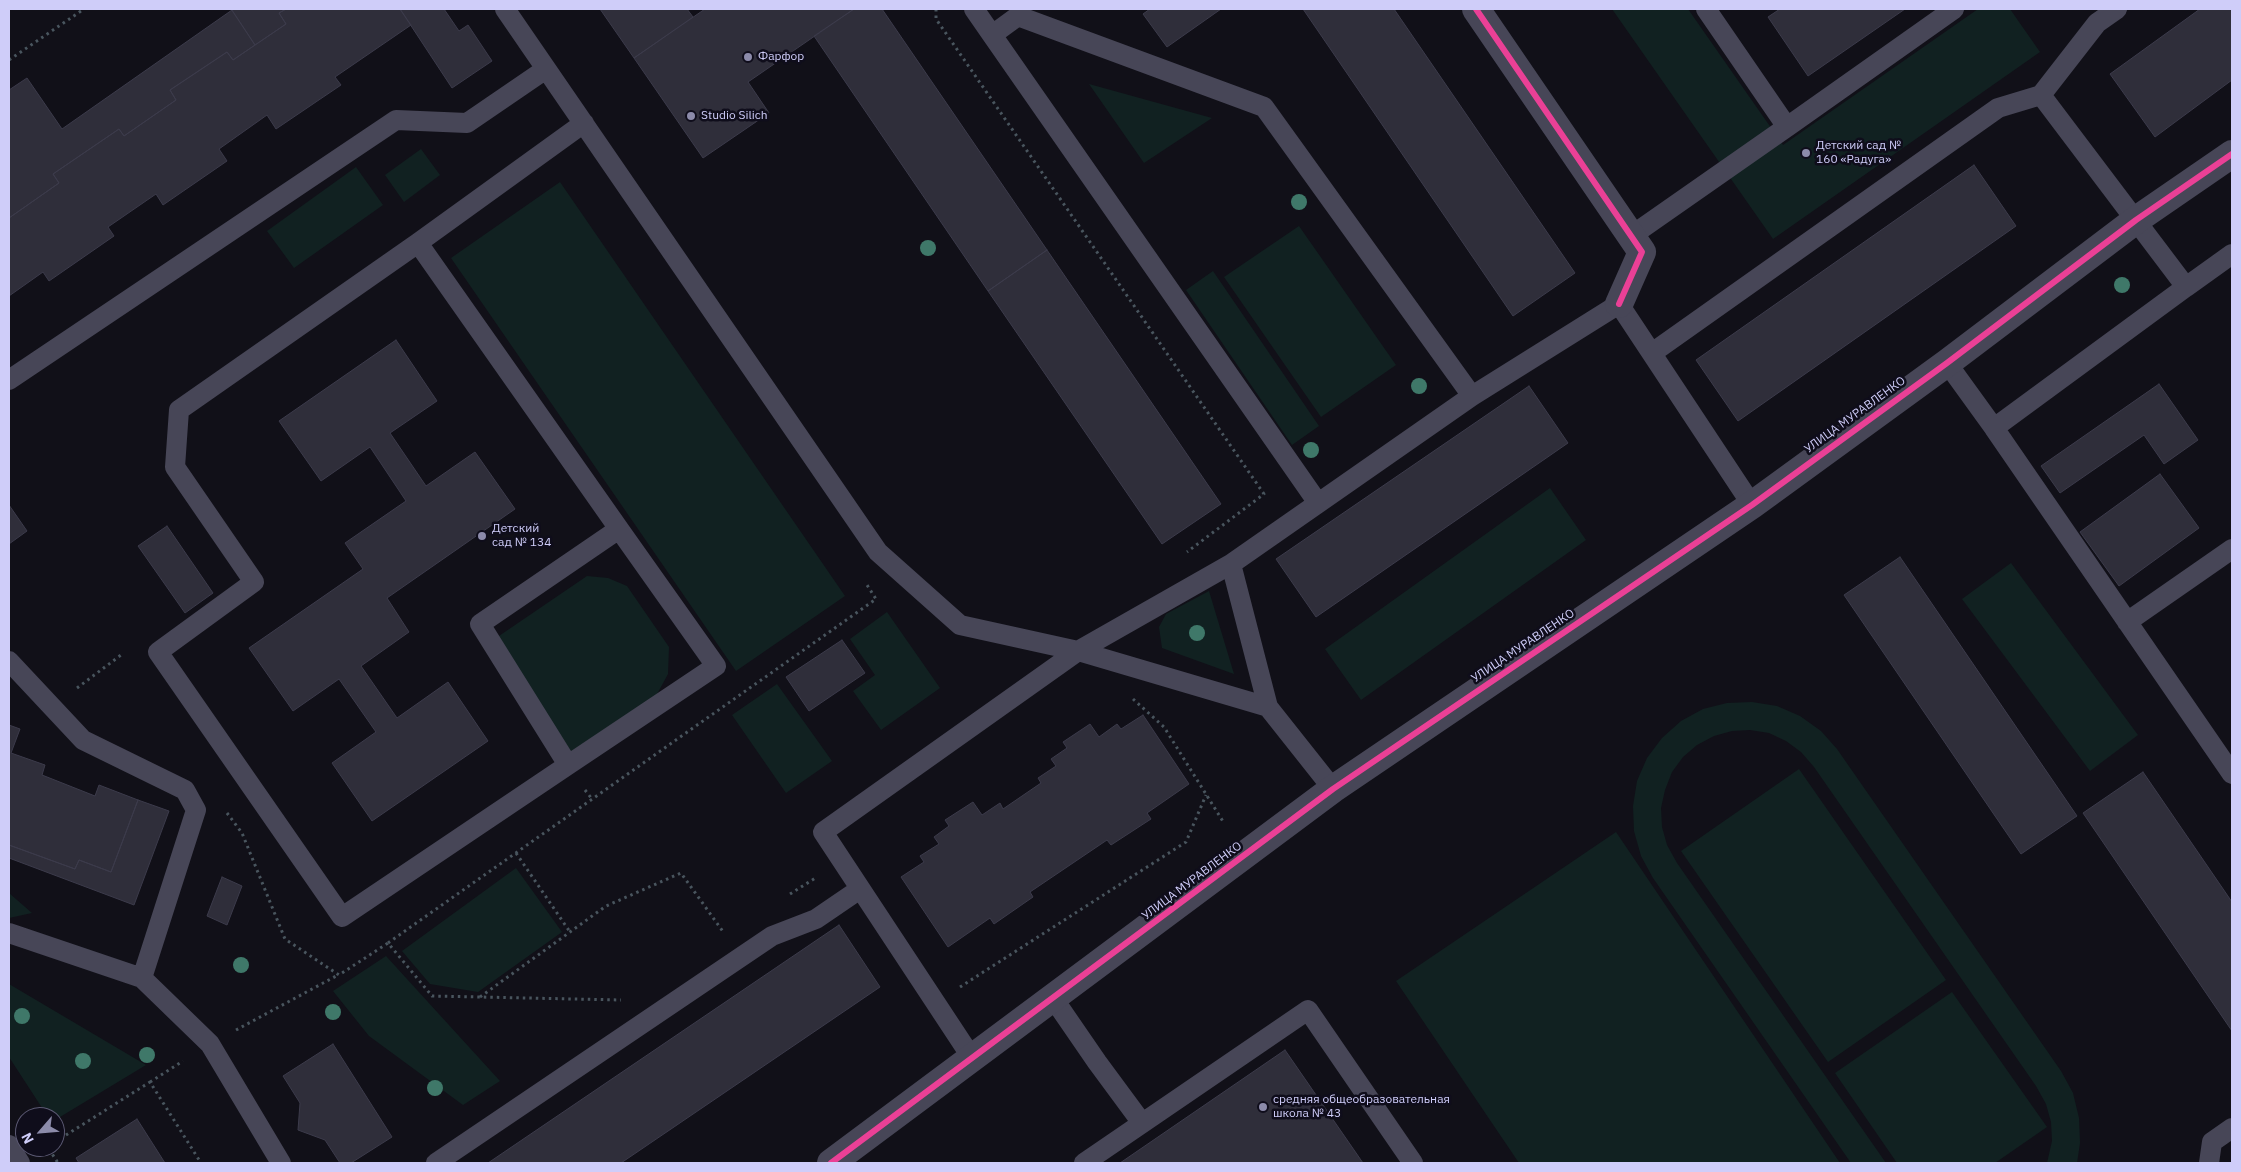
<!DOCTYPE html>
<html>
<head>
<meta charset="utf-8">
<style>
  body { margin:0 }
  #map { position:relative; width:2241px; height:1172px; overflow:hidden; background:#111018; font-family:"IBM Plex Sans",sans-serif }
  canvas { display:block }
  .frame { position:absolute; inset:0; border:10px solid #cfcdf9; pointer-events:none }
  .north { position:absolute; left:15px; top:1107px; width:50px; height:50px; box-sizing:border-box; background:#0f0d1b; border:1px solid #5c5a74; border-radius:50%; rotate:243deg; font-size:14px; font-weight:700; line-height:20px; text-align:center; color:#cfcdf9 }
  .north::after { content:''; display:block; margin:auto; width:18px; height:22px; background:#8c8baa; clip-path:polygon(50% 0,100% 100%,50% 72%,0 100%) }
</style>
</head>
<body>
<div id="map">
<canvas width="2241" height="1172"></canvas>
<div class="frame"></div>
<div class="north">N</div>
</div>
<script>
const g = document.querySelector('canvas').getContext('2d');
g.lineJoin = 'round';
function fillPath(path, color) { g.fillStyle = color; g.fill(path, 'evenodd'); }
const shape = rows => new Path2D(rows.map(r => 'M' + r).join(''));
function trace(path, color, width, dash) { g.strokeStyle = color; g.lineWidth = width; g.lineCap = dash ? 'butt' : 'round'; g.setLineDash(dash || []); g.stroke(path); }
function write(font, color, halo, rows, align = 'center') {
  g.font = font + ' "IBM Plex Sans",sans-serif'; g.lineWidth = 5; g.setLineDash([]); g.textBaseline = 'middle'; g.strokeStyle = halo; g.fillStyle = color; for (const [text, x, y, turn = 0] of rows) {
    g.save(); g.translate(x, y); g.rotate((+turn || 0) * Math.PI / 180); g.textAlign = isNaN(turn) ? turn : align; if (halo) g.strokeText(text, 0, 0); g.fillText(text, 0, 0); g.restore();
  }
}
const green = shape([
  [1612,9,1688,9,1783,145,1978,9,2010,9,2040,52,1773,239],
  [1089,84,1212,118,1144,163],
  [421,149,440,175,404,202,385,175],
  [356,167,383,205,294,268,267,231],
  [560,182,845,596,736,671,451,258],
  [1299,226,1396,365,1321,417,1224,277],
  [1213,271,1319,426,1292,445,1186,290],
  [1550,488,1586,540,1361,700,1325,649],
  [2011,563,2138,735,2090,771,1962,599],
  [587,576,608,578,627,586,669,647,668,674,656,696,572,753,496,638],
  [1209,591,1234,674,1162,648,1159,627,1166,614],
  [887,612,940,688,881,730,853,691,875,675,850,639],
  [777,684,832,761,786,793,732,715],
  [1752,702,1777,706,1800,716,1821,731,1837,749,2061,1071,2073,1093,2079,1118,2080,1143,2077,1163,2047,1163,2052,1141,2051,1122,2046,1104,2036,1086,1814,767,1801,752,1786,741,1769,733,1750,730,1732,731,1714,736,1697,745,1683,757,1672,772,1665,790,1661,808,1662,827,1667,845,1677,863,1886,1163,1851,1163,1653,878,1641,856,1634,831,1633,806,1637,781,1647,758,1662,738,1681,721,1703,709,1727,703],
  [1799,769,1946,980,1828,1062,1681,851],
  [1616,832,1840,1163,1519,1163,1396,981],
  [516,868,562,932,478,992,430,984,402,951],
  [9,893,32,913,9,918],
  [386,956,500,1081,463,1105,369,1036,333,991],
  [9,984,146,1065,55,1120,55,1117,48,1117,9,1057],
  [1952,992,2047,1127,1995,1163,1897,1163,1835,1073]
]);
const building = shape([
  [231,9,286,9,279,13,286,24,255,45,231,9],
  [286,9,400,9,411,25,335,77,341,85,276,129,267,115,219,149,227,161,163,205,156,194,108,227,114,236,49,281,43,272,9,296,9,218,59,183,53,174,119,129,124,136,176,100,170,90,227,52,233,60,286,24,279,13,286,9],
  [400,9,444,9,459,31,468,25,492,61,452,88,400,9],
  [600,9,687,9,693,17,634,58,600,9],
  [705,9,854,9,748,82,769,113,703,158,634,58,705,9],
  [854,9,882,9,1047,250,988,291,814,36,854,9],
  [1150,9,1221,9,1167,47,1143,14,1150,9],
  [1303,9,1394,9,1575,273,1513,316,1303,9],
  [1780,9,1905,9,1808,76,1768,17,1780,9],
  [2200,9,2232,9,2232,80,2155,137,2110,74,2200,9],
  [232,10,255,45,233,60,227,52,170,90,176,100,124,136,119,129,53,174,59,183,9,218,9,90,27,78,62,129,232,10],
  [1974,165,2016,226,1738,421,1696,360,1974,165],
  [1047,250,1221,504,1162,544,988,291,1047,250],
  [396,340,437,401,390,433,426,486,475,452,515,509,387,598,409,632,361,666,397,718,448,682,488,741,372,821,332,763,376,732,339,679,293,711,249,648,363,569,345,543,406,501,370,447,321,481,279,421,396,340],
  [2159,384,2198,440,2164,464,2144,435,2060,493,2041,466,2159,384],
  [1529,386,1568,443,1316,617,1276,559,1529,386],
  [2160,474,2199,528,2119,586,2080,532,2160,474],
  [9,505,27,531,9,544,9,505],
  [167,526,213,593,185,613,138,546,167,526],
  [1900,557,2077,816,2021,854,1844,595,1900,557],
  [842,640,865,673,809,711,786,677,842,640],
  [1143,715,1189,784,1147,813,1151,819,1111,845,1107,840,1030,892,1033,897,994,924,990,918,948,947,901,877,924,862,920,856,939,844,934,837,949,826,945,820,973,802,982,815,1000,803,1003,809,1041,783,1038,778,1056,766,1051,759,1067,748,1063,742,1090,724,1099,737,1117,724,1121,729,1143,715],
  [9,725,20,729,11,753,45,765,42,775,95,796,99,785,138,800,111,872,79,860,75,869,9,845,9,725],
  [2143,772,2232,902,2232,1031,2083,813,2143,772],
  [138,800,169,811,134,905,9,858,9,845,75,869,79,860,111,872,138,800],
  [222,877,242,886,227,925,207,916,222,877],
  [839,925,880,987,621,1163,488,1163,839,925],
  [333,1044,392,1137,351,1163,340,1163,325,1140,298,1130,300,1103,283,1076,333,1044],
  [1285,1050,1363,1163,1120,1163,1285,1050],
  [137,1119,165,1163,79,1163,76,1158,137,1119]
]);
const path = shape([
  [936,9,936,19,1264,494,1187,552],
  [9,60,84,9],
  [77,688,121,655],
  [1133,699,1164,727,1224,823],
  [585,790,592,799],
  [227,813,242,833,285,939,339,975,388,943,432,996,621,1000],
  [516,853,570,932],
  [790,894,817,877],
  [388,943,876,599,867,585],
  [960,987,1186,842,1206,795],
  [480,997,606,906,681,873,724,933],
  [236,1030,338,975],
  [150,1082,183,1061],
  [55,1142,150,1082,201,1163],
  [49,1149,58,1163]
]);
const service = shape([
  [505,9,878,552,960,625,1078,651,1268,707,1333,789],
  [974,9,992,35,1018,16,1264,107,1472,396],
  [1706,9,1787,127,1954,9],
  [992,35,1318,503],
  [2041,95,2186,287,2232,254],
  [1631,236,1787,127],
  [418,243,619,529,480,624,568,765,342,917,158,652,254,582,175,467,179,410,418,243],
  [415,245,584,123],
  [1652,353,1998,108,2041,95,2097,23,2117,9],
  [1947,363,1994,428,2232,774],
  [9,380,396,120,467,123,546,69],
  [1994,428,2186,287],
  [2127,622,2232,549],
  [9,661,83,740,185,790,196,810,142,978],
  [1268,707,1231,564,1472,396,1619,304,1752,505],
  [568,765,716,666,619,529],
  [9,933,142,978,210,1044,281,1163],
  [1053,998,1097,1062,1142,1123],
  [972,1058,823,832,1078,651,1231,564],
  [9,1145,20,1163],
  [436,1163,772,936,816,919,860,889],
  [1084,1163,1308,1010,1413,1163],
  [2209,1163,2212,1142,2232,1128]
]);
const minor = shape([
  [1476,9,1642,252,1619,304],
  [831,1163,1333,789,1752,505,1947,363,2136,220,2232,154]
]);
const cycleway = shape([
  [1476,9,1642,252,1619,304],
  [831,1163,1333,789,1752,505,1947,363,2136,220,2232,154]
]);
const trees = [
  [1299,202],
  [928,248],
  [2122,285],
  [1419,386],
  [1311,450],
  [1197,633],
  [241,965],
  [333,1012],
  [22,1016],
  [147,1055],
  [83,1061],
  [435,1088]
];
const markers = [
  [748,57,5,"#8c8baa"],
  [691,116,5,"#8c8baa"],
  [1806,153,5,"#8c8baa"],
  [482,536,5,"#8c8baa"],
  [1263,1107,5,"#8c8baa"]
];
const poiNames = [
  ["Фарфор",758,57],
  ["Studio Silich",701,116],
  ["Детский сад №",1816,146],
  ["160 «Радуга»",1816,160],
  ["Детский",492,529],
  ["сад № 134",492,543],
  ["средняя общеобразовательная",1273,1100],
  ["школа № 43",1273,1114]
];
const streetNames = [
  ["УЛИЦА МУРАВЛЕНКО",1855,415,-36],
  ["УЛИЦА МУРАВЛЕНКО",1523,646,-34],
  ["УЛИЦА МУРАВЛЕНКО",1192,881,-37]
];
fillPath(green, '#112121');
fillPath(building, '#2f2e3a');
trace(building, '#3c3b4b', 1);
trace(path, '#49555e', 3, [2.5, 4]);
trace(service, '#474657', 20);
trace(minor, '#474657', 28);
trace(cycleway, '#ea4096', 6);
g.fillStyle = '#3f7869';
for (const [x, y] of trees) { g.beginPath(); g.arc(x, y, 8, 0, 2 * Math.PI); g.fill(); }
for (const [x, y, r, color] of markers) { const dot = new Path2D(); dot.arc(x, y, r, 0, 2 * Math.PI); g.fillStyle = color; g.fill(dot); trace(dot, '#0f0d1b', 2); }
write('12px', '#cfcdf9', '#0f0d1b', poiNames, 'left');
write('12px', '#cfcdf9', '#0f0d1b', streetNames);
</script>
</body>
</html>
